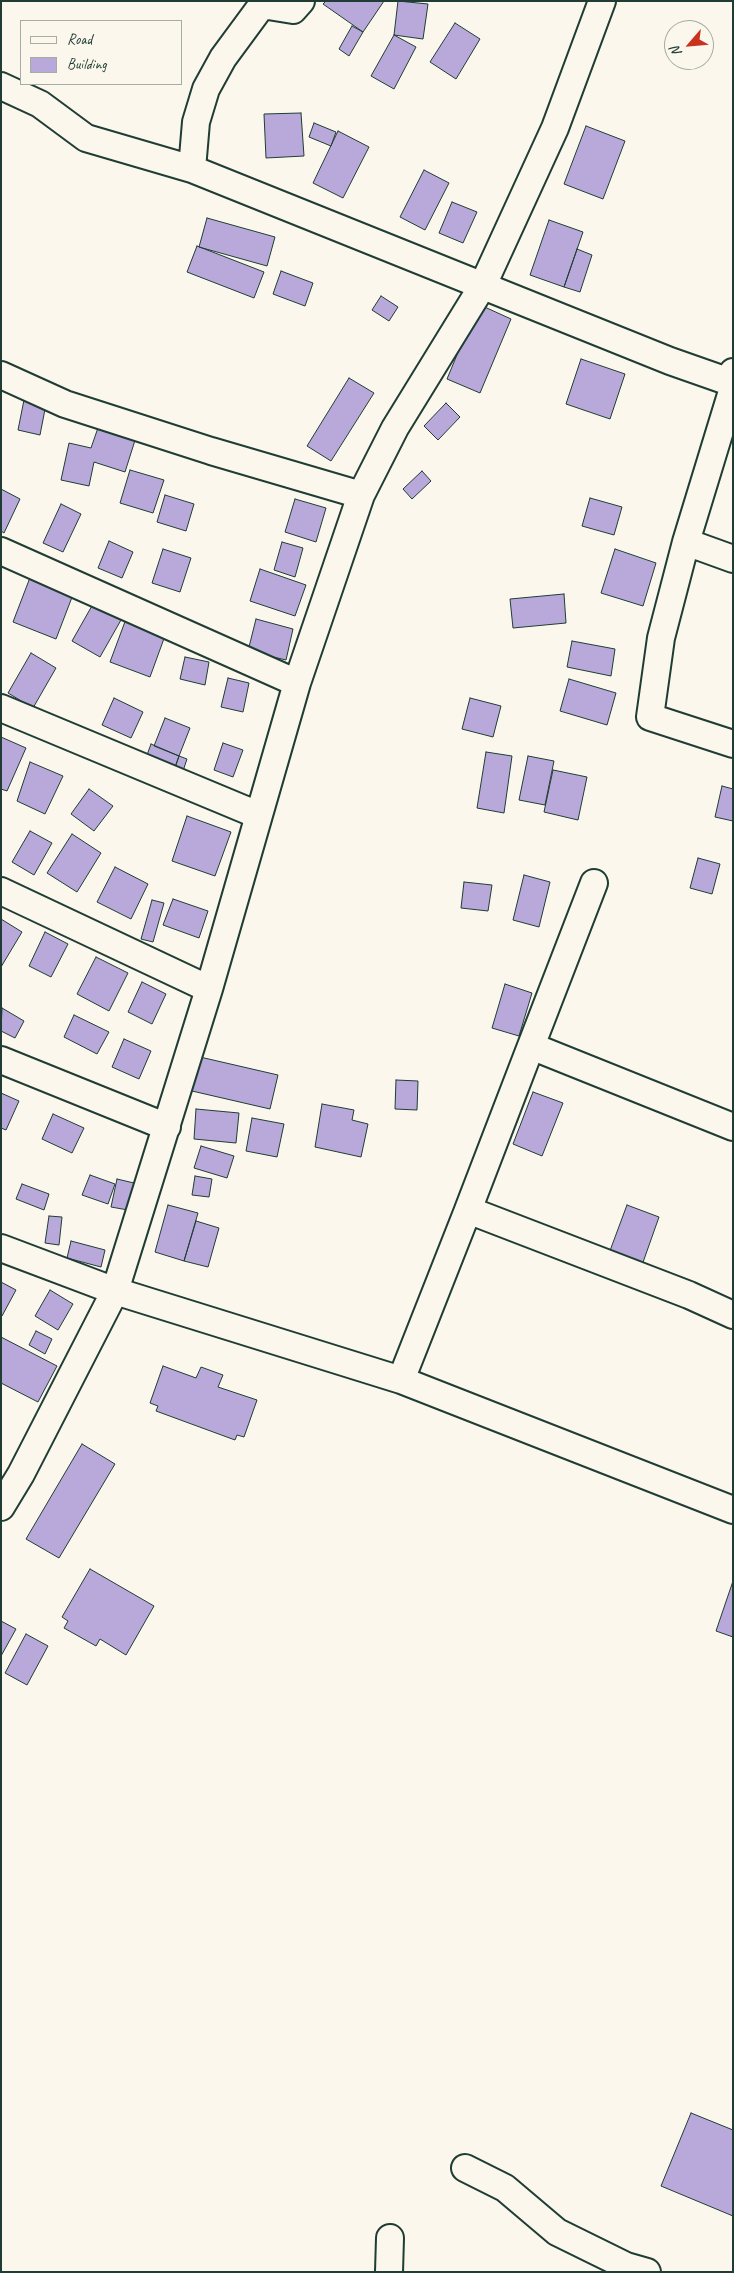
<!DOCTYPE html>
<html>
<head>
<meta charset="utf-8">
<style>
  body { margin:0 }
  #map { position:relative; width:734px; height:2273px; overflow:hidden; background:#fbf7ec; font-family:Caveat,sans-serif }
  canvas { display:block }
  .frame { position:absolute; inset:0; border:2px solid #1f3d34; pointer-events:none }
  .legend { position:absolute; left:20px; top:20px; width:162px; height:65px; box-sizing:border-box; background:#fbf7ec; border:1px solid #a3ada2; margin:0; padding:6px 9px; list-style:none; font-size:15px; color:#1f3d34 }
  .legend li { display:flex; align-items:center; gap:10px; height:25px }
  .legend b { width:25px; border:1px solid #a3ada2 }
  .north { position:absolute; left:664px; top:20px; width:50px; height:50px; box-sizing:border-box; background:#fbf7ec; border:1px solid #a3ada2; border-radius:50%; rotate:243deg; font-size:14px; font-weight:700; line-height:20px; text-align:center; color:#1f3d34 }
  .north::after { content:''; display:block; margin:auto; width:18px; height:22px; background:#c8321e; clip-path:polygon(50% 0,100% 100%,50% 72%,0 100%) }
</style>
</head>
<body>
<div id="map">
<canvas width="734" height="2273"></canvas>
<div class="frame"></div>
<ul class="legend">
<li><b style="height:6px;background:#fbf7ec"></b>Road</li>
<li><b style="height:14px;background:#b9a9da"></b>Building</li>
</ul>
<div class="north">N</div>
</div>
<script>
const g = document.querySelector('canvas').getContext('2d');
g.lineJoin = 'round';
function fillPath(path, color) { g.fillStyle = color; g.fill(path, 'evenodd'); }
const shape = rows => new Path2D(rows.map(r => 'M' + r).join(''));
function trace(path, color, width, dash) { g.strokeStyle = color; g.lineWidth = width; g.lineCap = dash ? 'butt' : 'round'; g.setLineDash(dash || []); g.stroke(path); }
const building = shape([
  [326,1,384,1,363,32,323,4,326,1],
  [398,1,428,4,423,39,394,35,398,1],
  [455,23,480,39,456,79,430,62,455,23],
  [352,26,363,32,349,56,339,49,352,26],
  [394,35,416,47,394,89,371,76,394,35],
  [301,113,304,156,266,158,264,114,301,113],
  [314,123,336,132,331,146,309,137,314,123],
  [586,126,625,141,603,199,564,184,586,126],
  [338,131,369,147,343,198,313,183,338,131],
  [424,170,449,183,425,230,400,217,424,170],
  [452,202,477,212,463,243,439,233,452,202],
  [207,218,275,237,267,266,199,247,207,218],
  [549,220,583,232,564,287,530,275,549,220],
  [197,246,264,272,254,298,187,272,197,246],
  [577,249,592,255,580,292,564,287,577,249],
  [281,271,313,283,305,306,273,294,281,271],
  [381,296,398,307,389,321,372,310,381,296],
  [478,304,511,319,480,393,447,379,478,304],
  [581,359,625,374,610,419,566,404,581,359],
  [349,378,374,393,331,461,307,446,349,378],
  [24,400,46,404,40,435,18,430,24,400],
  [446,403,460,417,438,440,424,426,446,403],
  [100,422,137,434,125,472,94,462,89,486,61,480,69,443,91,448,100,422],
  [130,470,164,480,153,513,120,503,130,470],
  [422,471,431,481,412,499,403,489,422,471],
  [1,489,20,499,4,533,1,531,1,489],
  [165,495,194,504,186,531,157,522,165,495],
  [590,498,622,507,614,535,582,526,590,498],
  [295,499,326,508,316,542,285,532,295,499],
  [61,504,81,514,63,552,43,543,61,504],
  [109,541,133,552,122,578,98,568,109,541],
  [282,542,303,548,295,577,274,570,282,542],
  [163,549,191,558,180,592,152,583,163,549],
  [615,549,656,563,643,606,601,593,615,549],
  [260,569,306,585,295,616,250,601,260,569],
  [31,575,74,592,56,639,13,622,31,575],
  [564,594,566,623,513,628,510,599,564,594],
  [93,604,121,620,100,657,72,641,93,604],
  [126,619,166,633,150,677,110,662,126,619],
  [256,619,293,629,286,660,248,651,256,619],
  [572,641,615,649,611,676,567,667,572,641],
  [31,653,56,668,33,708,8,693,31,653],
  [185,657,209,662,205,685,180,679,185,657],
  [228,678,249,683,243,712,221,707,228,678],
  [569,679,616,693,607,725,560,711,569,679],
  [114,698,143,712,131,738,102,725,114,698],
  [470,698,501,706,493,737,462,729,470,698],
  [165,718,190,728,179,756,154,746,165,718],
  [1,737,26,748,7,791,1,789,1,737],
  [223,743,243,750,233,777,214,770,223,743],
  [151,744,179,756,175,767,147,755,151,744],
  [486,752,512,756,504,813,477,808,486,752],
  [179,756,187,759,182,774,174,771,179,756],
  [528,756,554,761,545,805,519,800,528,756],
  [30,762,63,776,45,814,17,801,30,762],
  [553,770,587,777,578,820,544,812,553,770],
  [722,786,733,789,733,821,715,817,722,786],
  [89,789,113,806,94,831,71,814,89,789],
  [187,816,231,832,215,876,172,861,187,816],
  [30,831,52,843,34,875,12,862,30,831],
  [72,834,101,853,77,892,47,873,72,834],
  [698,858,720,864,712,894,690,888,698,858],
  [115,867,148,884,131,919,97,902,115,867],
  [524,875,550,882,539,927,513,920,524,875],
  [464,882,492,885,488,911,461,908,464,882],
  [173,899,208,911,199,938,163,925,173,899],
  [152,900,164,903,153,942,141,939,152,900],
  [1,919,22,932,1,967,1,919],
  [45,932,68,944,51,977,29,966,45,932],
  [96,957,128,973,109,1011,77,994,96,957],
  [142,982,166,994,152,1024,128,1012,142,982],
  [505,984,532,993,519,1036,492,1028,505,984],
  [2,1008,24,1021,15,1038,1,1031,2,1008],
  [74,1015,109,1032,97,1054,64,1037,74,1015],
  [124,1039,151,1051,139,1079,112,1067,124,1039],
  [200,1057,278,1075,270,1109,192,1091,200,1057],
  [396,1080,418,1081,417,1110,395,1109,396,1080],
  [533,1092,563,1103,542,1156,513,1144,533,1092],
  [1,1093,19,1101,6,1130,1,1128,1,1093],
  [322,1104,354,1110,352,1120,368,1124,361,1157,315,1147,322,1104],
  [196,1109,239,1113,236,1143,194,1139,196,1109],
  [53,1114,84,1128,72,1153,42,1139,53,1114],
  [252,1118,284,1124,277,1157,246,1151,252,1118],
  [201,1146,234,1156,227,1178,194,1168,201,1146],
  [90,1175,115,1184,108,1204,82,1195,90,1175],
  [195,1176,212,1179,209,1197,192,1195,195,1176],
  [117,1179,134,1183,128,1210,111,1207,117,1179],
  [22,1184,49,1194,44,1210,16,1199,22,1184],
  [168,1205,198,1213,184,1261,155,1252,168,1205],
  [627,1205,659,1217,641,1268,608,1256,627,1205],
  [49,1216,62,1217,59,1245,45,1243,49,1216],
  [196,1221,219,1228,208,1267,184,1261,196,1221],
  [71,1241,105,1250,101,1267,67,1258,71,1241],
  [1,1282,16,1290,2,1316,1,1316,1,1282],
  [50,1290,73,1304,58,1330,35,1316,50,1290],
  [36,1331,52,1339,45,1354,29,1345,36,1331],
  [1,1337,57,1366,38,1402,1,1383,1,1337],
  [163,1366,196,1378,201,1367,223,1375,218,1387,257,1400,244,1437,237,1435,235,1440,156,1411,158,1406,150,1403,163,1366],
  [82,1444,115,1464,59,1558,26,1539,82,1444],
  [90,1569,154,1606,126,1655,100,1639,96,1646,64,1628,68,1621,62,1617,90,1569],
  [733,1581,733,1637,716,1631,733,1581],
  [1,1621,16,1629,1,1656,1,1621],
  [26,1634,48,1646,27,1685,5,1673,26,1634],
  [691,2113,733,2130,733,2216,661,2186,691,2113]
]);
const minor = shape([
  [1,86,40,104,86,138,192,169,670,361,727,381,733,372],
  [192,169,196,122,206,89,223,58,262,5,293,10,301,1],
  [1,375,65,404,211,451,361,495],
  [733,388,686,542,733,559],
  [686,542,661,638,650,717,733,744],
  [1,551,297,683],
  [1,708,258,815],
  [594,883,531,1046,733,1127],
  [1,891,209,989],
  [531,1046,468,1210,689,1295,733,1315],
  [1,1060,167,1127],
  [1,1248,115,1291,401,1380,733,1510],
  [401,1380,468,1210],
  [1,1507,21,1474,115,1291,209,989,297,683,361,495,395,428,483,285,555,128,602,1],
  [465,2168,505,2188,557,2232,626,2266],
  [389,2272,390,2238],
  [623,2272,626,2266,647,2272]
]);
fillPath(building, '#b9a9da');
trace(building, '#1f3d34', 1);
trace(minor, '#1f3d34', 30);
trace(minor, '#fbf7ec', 26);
</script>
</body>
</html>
